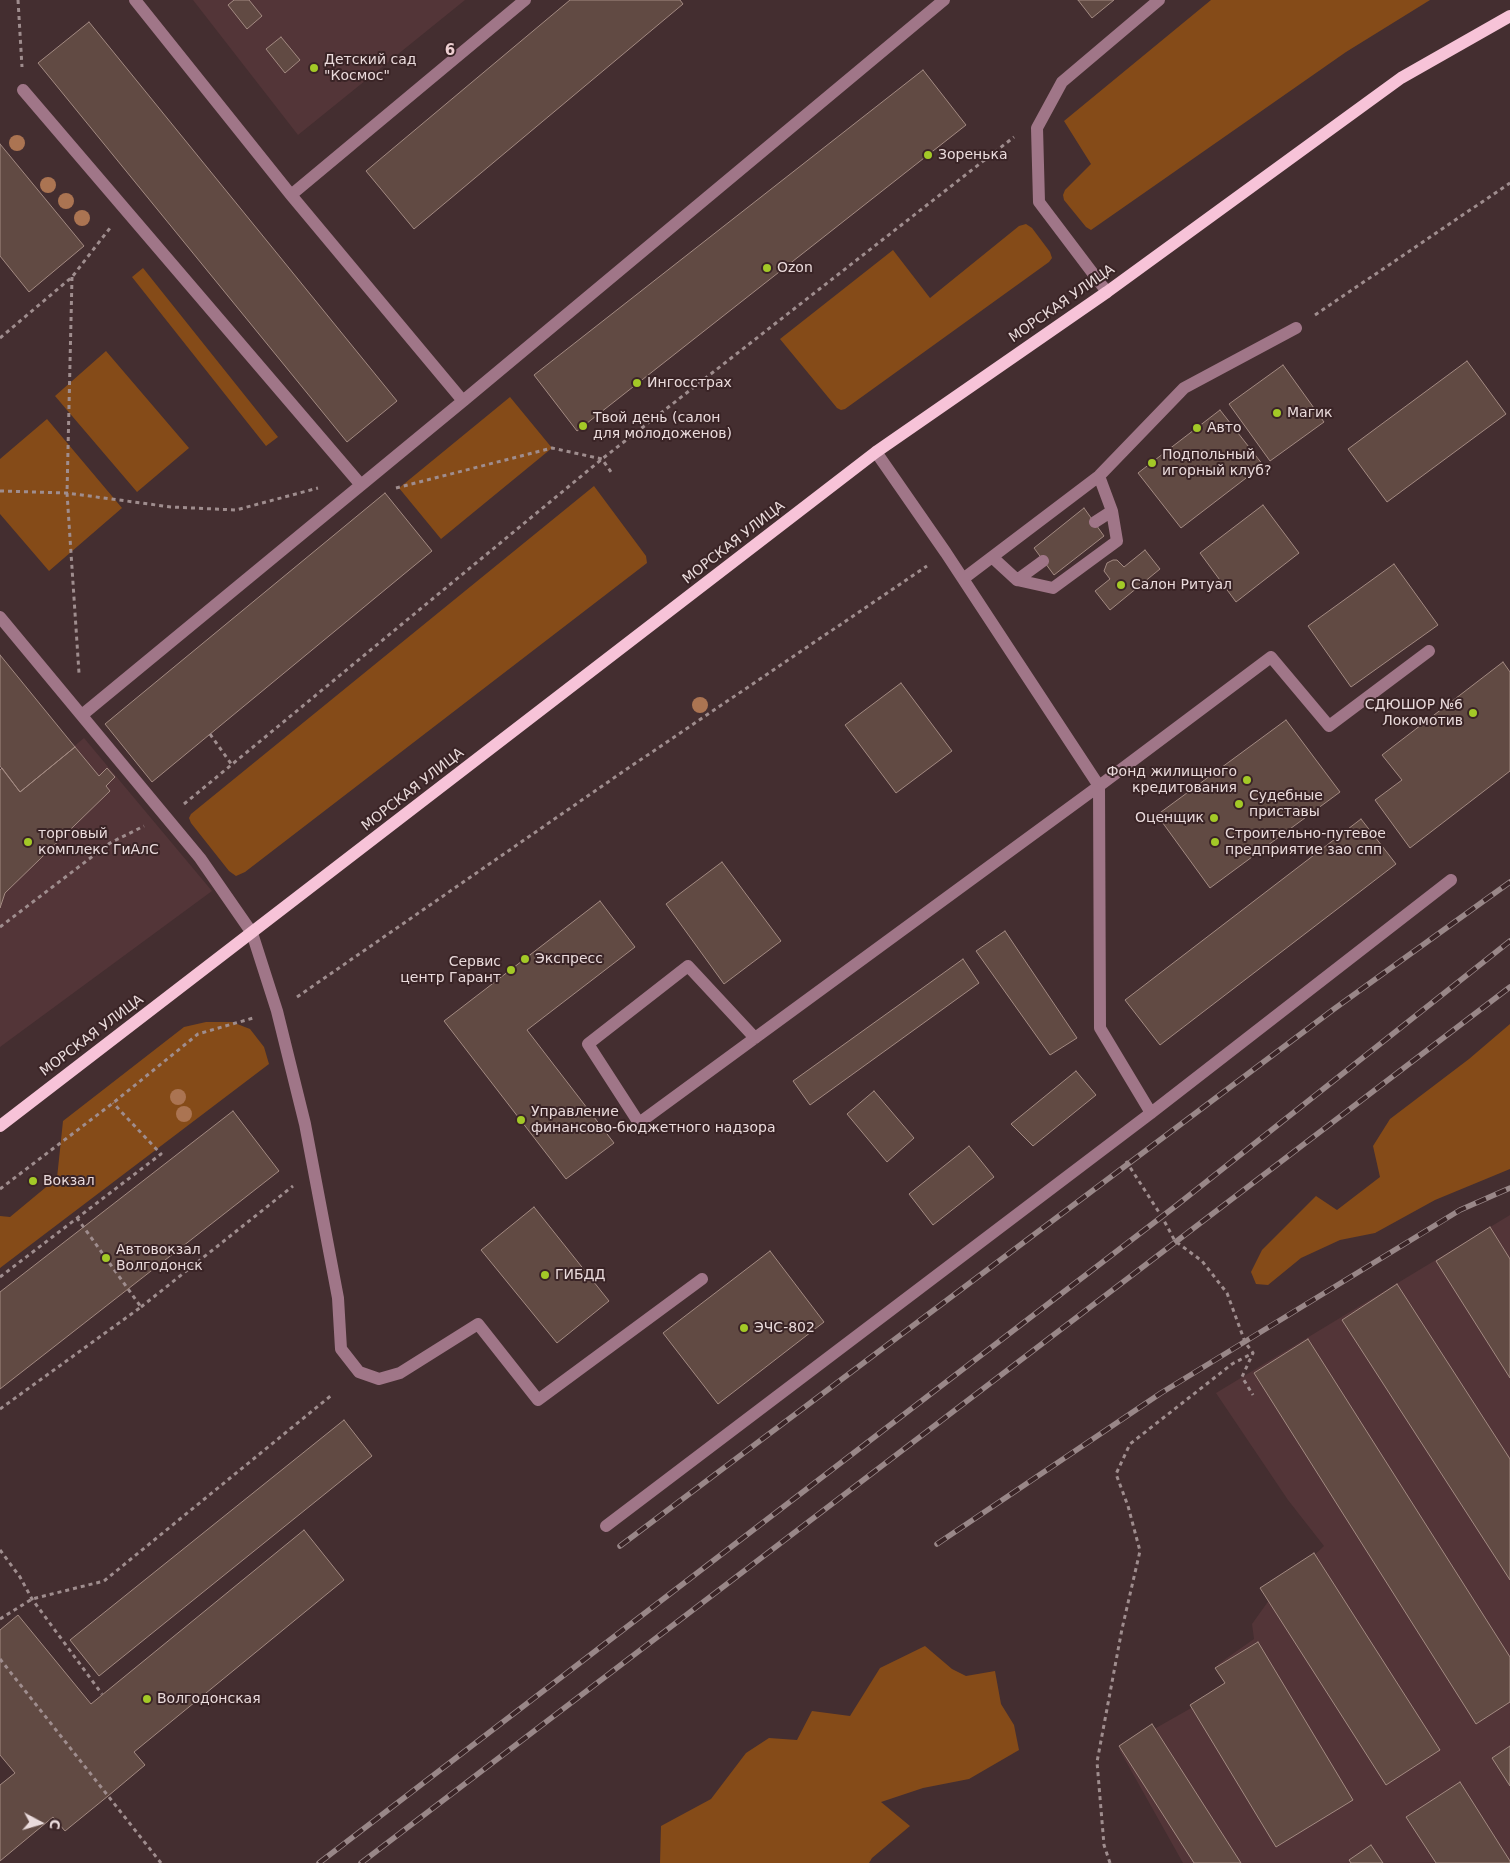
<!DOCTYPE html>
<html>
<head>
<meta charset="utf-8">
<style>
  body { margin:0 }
  #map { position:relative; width:1510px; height:1863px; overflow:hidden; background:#442e30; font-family:"DejaVu Sans",sans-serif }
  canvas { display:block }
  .north { position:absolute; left:15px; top:1798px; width:50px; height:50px; -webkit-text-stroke:4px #3a2426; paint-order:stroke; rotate:96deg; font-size:14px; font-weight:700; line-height:20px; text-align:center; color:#eadbdc }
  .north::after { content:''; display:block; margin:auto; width:18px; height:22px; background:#eadbdc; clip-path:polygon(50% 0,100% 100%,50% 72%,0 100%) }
</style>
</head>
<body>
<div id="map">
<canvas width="1510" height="1863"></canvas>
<div class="north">С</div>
</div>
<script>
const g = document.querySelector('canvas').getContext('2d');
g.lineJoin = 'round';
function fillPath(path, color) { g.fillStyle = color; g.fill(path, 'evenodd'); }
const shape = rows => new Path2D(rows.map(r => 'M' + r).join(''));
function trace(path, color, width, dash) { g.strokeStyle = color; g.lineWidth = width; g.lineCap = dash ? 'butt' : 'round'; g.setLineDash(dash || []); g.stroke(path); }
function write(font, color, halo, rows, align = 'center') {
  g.font = font + ' "DejaVu Sans",sans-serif'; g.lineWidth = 4; g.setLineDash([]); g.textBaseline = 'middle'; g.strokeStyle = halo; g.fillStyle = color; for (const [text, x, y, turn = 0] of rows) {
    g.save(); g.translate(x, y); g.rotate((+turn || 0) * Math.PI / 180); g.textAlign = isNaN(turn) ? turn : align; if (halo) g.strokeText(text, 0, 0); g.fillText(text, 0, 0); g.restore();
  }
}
const built = shape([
  [193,0,465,0,298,135],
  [84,738,212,891,0,1047,0,808],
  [1510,1215,1510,1863,1183,1863,1119,1749,1230,1686,1217,1665,1254,1639,1252,1624,1272,1596,1324,1546,1288,1500,1216,1393]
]);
const green = shape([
  [1211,0,1430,0,1346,52,1091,230,1086,227,1064,200,1063,195,1065,190,1091,164,1064,121],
  [1026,224,1032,228,1050,252,1052,258,1049,262,845,409,841,410,837,408,780,339,893,250,930,298,1019,226],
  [143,268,278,437,266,446,132,277],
  [106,351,189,448,137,492,55,396],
  [510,397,552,448,441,539,399,488],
  [47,419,122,508,49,571,0,514,0,459],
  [594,486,646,556,647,563,245,872,236,876,229,871,191,823,189,818,191,814],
  [206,1022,232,1022,250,1029,264,1047,269,1064,0,1268,0,1216,10,1217,57,1178,63,1121,184,1027],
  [1510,1024,1510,1169,1435,1200,1375,1233,1340,1240,1301,1258,1268,1285,1256,1284,1251,1272,1262,1250,1316,1196,1337,1210,1380,1177,1373,1146,1390,1119,1469,1059],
  [925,1646,952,1669,966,1676,995,1671,1001,1704,1014,1725,1019,1750,969,1779,923,1788,881,1802,910,1826,872,1858,869,1863,660,1863,661,1826,711,1799,746,1753,769,1738,797,1740,812,1711,850,1716,880,1668]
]);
const building = shape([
  [234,0,249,0,262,16,247,29,228,5,234,0],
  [570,0,680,0,683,4,414,229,366,171,570,0],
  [1078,0,1114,0,1092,18,1078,0],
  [89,22,397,401,347,442,38,63,89,22],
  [281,37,300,60,285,73,266,49,281,37],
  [923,70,966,125,577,431,534,375,923,70],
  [0,144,84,246,29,292,0,256,0,144],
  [1467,361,1506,414,1387,502,1348,449,1467,361],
  [1283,365,1324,422,1270,461,1229,404,1283,365],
  [1220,410,1263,465,1181,528,1138,473,1220,410],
  [385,493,432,551,152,782,105,724,385,493],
  [1263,505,1299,553,1236,602,1200,553,1263,505],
  [1084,508,1104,536,1054,575,1034,548,1084,508],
  [1145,550,1160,569,1110,610,1095,591,1110,579,1104,571,1107,563,1113,560,1117,560,1124,567,1145,550],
  [1394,564,1438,625,1351,687,1308,626,1394,564],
  [0,655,75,747,20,792,0,766,0,655],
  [1503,662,1510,672,1510,771,1410,848,1375,800,1402,780,1382,755,1503,662],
  [901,683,952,751,896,793,845,725,901,683],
  [1286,720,1340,792,1210,888,1157,815,1286,720],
  [75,747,99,776,107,768,115,777,106,786,110,791,5,893,0,908,0,770,2,768,20,792,75,747],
  [1361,819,1396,864,1160,1045,1125,1000,1361,819],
  [722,862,781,941,724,984,666,904,722,862],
  [600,901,635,947,527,1030,614,1143,566,1179,444,1021,600,901],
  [1005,931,1077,1038,1050,1055,976,951,1005,931],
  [963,959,979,983,810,1105,793,1081,963,959],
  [1076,1071,1096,1095,1033,1146,1011,1124,1076,1071],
  [874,1091,914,1138,887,1162,847,1114,874,1091],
  [233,1111,279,1171,0,1389,0,1292,233,1111],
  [969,1146,994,1177,933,1225,909,1194,969,1146],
  [534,1207,609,1301,557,1343,481,1250,534,1207],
  [1490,1227,1510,1259,1510,1378,1436,1261,1490,1227],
  [770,1251,824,1322,718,1404,663,1333,770,1251],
  [1397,1284,1510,1459,1510,1580,1342,1320,1397,1284],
  [1308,1339,1510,1657,1510,1702,1476,1724,1254,1373,1308,1339],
  [344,1420,372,1456,99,1676,70,1640,344,1420],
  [304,1530,344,1580,134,1752,145,1765,108,1796,65,1831,53,1817,0,1861,0,1785,15,1773,0,1755,0,1630,18,1615,91,1704,304,1530],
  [1314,1553,1440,1750,1386,1785,1260,1588,1314,1553],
  [1258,1642,1353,1800,1276,1847,1190,1705,1225,1683,1215,1668,1258,1642],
  [1152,1724,1241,1863,1194,1863,1119,1746,1152,1724],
  [1510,1746,1510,1786,1492,1758,1510,1746],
  [1460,1782,1510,1861,1510,1863,1436,1863,1406,1817,1460,1782],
  [1371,1845,1383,1863,1351,1863,1349,1860,1371,1845]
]);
const path = shape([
  [18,0,22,67],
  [72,277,67,493,79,673],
  [1315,315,1510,183],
  [0,338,72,277,110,228],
  [396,488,552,448,602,459,611,472],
  [0,491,67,493,171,507,236,510,318,488],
  [210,734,232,765],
  [184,804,602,459,1014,137],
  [0,927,110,843,144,826],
  [297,997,621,773,927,566],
  [1126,1161,1162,1217,1175,1241,1202,1261,1227,1293,1245,1342,1253,1353,1242,1377,1253,1395],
  [0,1189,113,1103,198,1034,253,1018],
  [0,1277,161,1154,113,1103],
  [141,1307,293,1186],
  [0,1409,141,1307,77,1218],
  [0,1550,20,1577,32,1599,102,1694],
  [0,1619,32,1599,104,1581,333,1394],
  [0,1659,161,1863],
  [1110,1863,1104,1845,1097,1762,1122,1629,1140,1551,1128,1506,1116,1474,1130,1444,1232,1364,1253,1353]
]);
const minor = shape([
  [135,0,291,195,463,401],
  [23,90,361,485],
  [291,195,525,0],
  [1107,292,1039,202,1037,128,1062,82,1159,0],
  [876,452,946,553,1099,786,1100,1028,1151,1113],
  [1095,522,1112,511,1099,476],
  [992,557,1017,580,1043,561],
  [963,579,1099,476,1184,388,1296,328],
  [1017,580,1053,588,1117,541,1112,511],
  [0,617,200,858,252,933,277,1011,305,1124,338,1298,341,1349,359,1372,379,1379,400,1373,478,1324,538,1400,702,1279],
  [82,715,463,401,944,0],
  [755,1038,688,966,588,1044,639,1123,755,1038,1099,786,1271,657,1329,726,1429,651],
  [606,1526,1151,1113,1451,880]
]);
const major = shape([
  [0,1126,876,452,1107,292,1401,78,1510,16]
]);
const rail = shape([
  [937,1544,1161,1393,1460,1210,1510,1188],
  [620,1546,1334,1009,1510,882],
  [319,1863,1177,1205,1510,941],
  [361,1863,1510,987]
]);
const trees = [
  [17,143],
  [48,185],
  [66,201],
  [82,218],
  [700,705],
  [178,1097],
  [184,1114]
];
const markers = [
  [314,68,5,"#a3c927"],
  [928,155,5,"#a3c927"],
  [767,268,5,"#a3c927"],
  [637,383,5,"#a3c927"],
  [1277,413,5,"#a3c927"],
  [583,426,5,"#a3c927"],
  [1197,428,5,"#a3c927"],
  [1152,463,5,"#a3c927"],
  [1121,585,5,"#a3c927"],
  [1473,713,5,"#a3c927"],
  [1247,780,5,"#a3c927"],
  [1239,804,5,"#a3c927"],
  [1214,818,5,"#a3c927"],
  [28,842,5,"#a3c927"],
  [1215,842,5,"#a3c927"],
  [525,959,5,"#a3c927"],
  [511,970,5,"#a3c927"],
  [521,1120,5,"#a3c927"],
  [33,1181,5,"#a3c927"],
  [106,1258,5,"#a3c927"],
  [545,1275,5,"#a3c927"],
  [744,1328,5,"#a3c927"],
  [147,1699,5,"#a3c927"]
];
const poiNames = [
  ["Детский сад",324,60],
  ["\"Космос\"",324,76],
  ["Зоренька",938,155],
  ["Ozon",777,268],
  ["Ингосстрах",647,383],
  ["Магик",1287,413],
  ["Твой день (салон",593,418],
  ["для молодоженов)",593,434],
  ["Авто",1207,428],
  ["Подпольный",1162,455],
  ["игорный клуб?",1162,471],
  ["Салон Ритуал",1131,585],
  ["СДЮШОР №6",1463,705,"right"],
  ["Локомотив",1463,721,"right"],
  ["Фонд жилищного",1237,772,"right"],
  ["кредитования",1237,788,"right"],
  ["Судебные",1249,796],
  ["приставы",1249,812],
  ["Оценщик",1204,818,"right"],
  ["торговый",38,834],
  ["комплекс ГиАлС",38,850],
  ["Строительно-путевое",1225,834],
  ["предприятие зао спп",1225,850],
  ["Экспресс",535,959],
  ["Сервис",501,962,"right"],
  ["центр Гарант",501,978,"right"],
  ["Управление",531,1112],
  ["финансово-бюджетного надзора",531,1128],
  ["Вокзал",43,1181],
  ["Автовокзал",116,1250],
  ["Волгодонск",116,1266],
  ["ГИБДД",555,1275],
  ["ЭЧС-802",754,1328],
  ["Волгодонская",157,1699]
];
const streetNames = [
  ["МОРСКАЯ УЛИЦА",1062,304,-35],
  ["МОРСКАЯ УЛИЦА",734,543,-38],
  ["МОРСКАЯ УЛИЦА",413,790,-38],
  ["МОРСКАЯ УЛИЦА",92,1036,-37]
];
const neighbourhoodNames = [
  ["6",450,51]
];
fillPath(built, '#533538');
fillPath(green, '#854b18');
fillPath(building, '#614a43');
trace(building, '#a38a82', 1);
trace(path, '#9f8d8e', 3, [4, 4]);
trace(minor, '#a07688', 12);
trace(major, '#f7c3d8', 12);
trace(rail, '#998788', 5.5);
trace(rail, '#3a2426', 4, [11]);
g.fillStyle = '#ab7452';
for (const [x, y] of trees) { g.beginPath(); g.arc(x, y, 8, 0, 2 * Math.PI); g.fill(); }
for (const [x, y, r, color] of markers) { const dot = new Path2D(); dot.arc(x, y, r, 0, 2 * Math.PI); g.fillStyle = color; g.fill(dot); trace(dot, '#3a2426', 2); }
write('14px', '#eadbdc', '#3a2426', poiNames, 'left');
write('14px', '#eadbdc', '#3a2426', streetNames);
write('bold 15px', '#eed0d2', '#3a2426', neighbourhoodNames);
</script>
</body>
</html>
